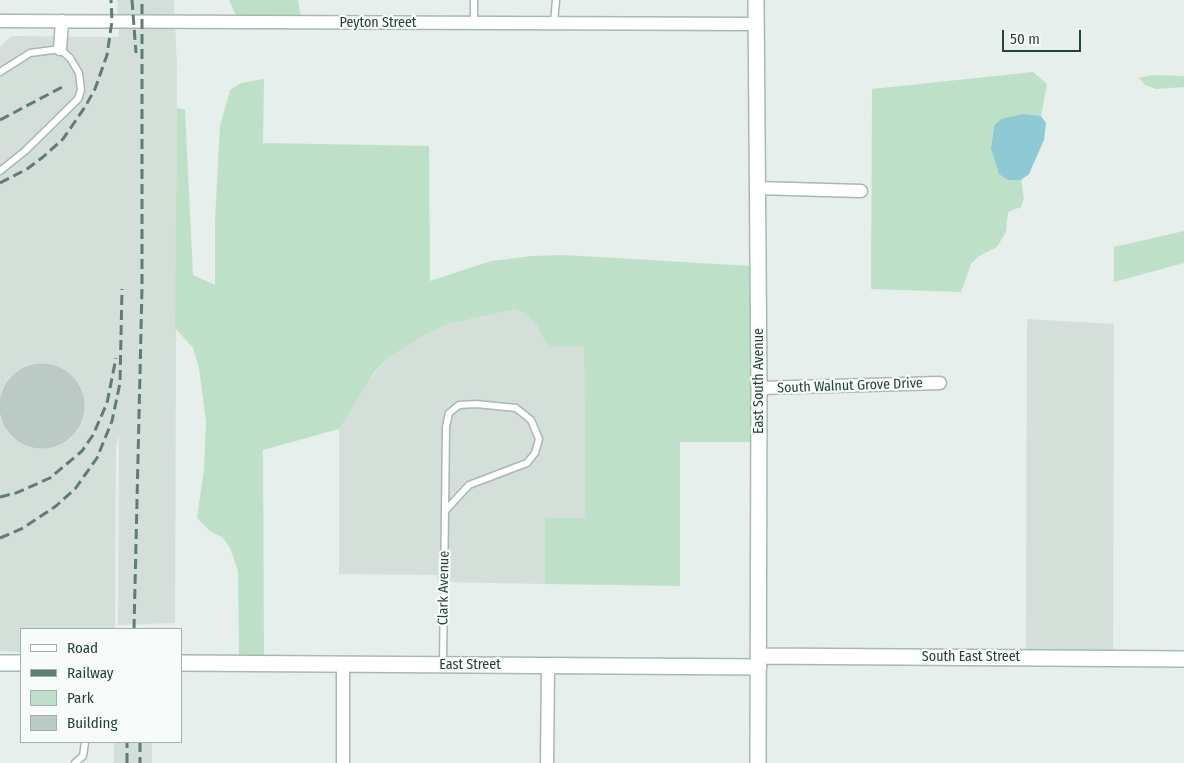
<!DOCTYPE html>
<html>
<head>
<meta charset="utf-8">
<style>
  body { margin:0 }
  #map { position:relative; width:1184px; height:763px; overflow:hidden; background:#e6efeb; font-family:"Fira Sans Condensed",sans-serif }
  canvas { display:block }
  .legend { position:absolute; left:20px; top:628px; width:162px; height:115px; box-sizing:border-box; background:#f7fbf9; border:1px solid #a3b1ad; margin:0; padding:6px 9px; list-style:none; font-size:15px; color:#24423a }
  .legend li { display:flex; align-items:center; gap:10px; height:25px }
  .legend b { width:25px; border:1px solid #a3b1ad }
  .scale { position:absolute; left:1002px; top:30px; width:79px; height:22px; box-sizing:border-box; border:2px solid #24423a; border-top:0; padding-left:6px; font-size:15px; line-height:18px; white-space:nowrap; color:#24423a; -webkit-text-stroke:4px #f7fbf9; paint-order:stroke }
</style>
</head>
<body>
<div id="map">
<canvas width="1184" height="763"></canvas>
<ul class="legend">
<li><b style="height:6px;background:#fff"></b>Road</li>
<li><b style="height:6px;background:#5f7d75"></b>Railway</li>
<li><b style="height:14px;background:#bfe0c8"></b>Park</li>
<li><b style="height:14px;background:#bbcac4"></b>Building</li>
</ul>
<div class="scale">50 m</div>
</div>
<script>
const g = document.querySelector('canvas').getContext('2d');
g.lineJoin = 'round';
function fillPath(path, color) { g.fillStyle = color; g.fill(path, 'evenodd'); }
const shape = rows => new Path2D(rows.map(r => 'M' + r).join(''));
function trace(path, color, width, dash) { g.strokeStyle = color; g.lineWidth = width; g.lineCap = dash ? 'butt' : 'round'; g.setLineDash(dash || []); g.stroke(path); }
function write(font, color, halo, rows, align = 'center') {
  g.font = font + ' "Fira Sans Condensed",sans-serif'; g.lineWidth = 4.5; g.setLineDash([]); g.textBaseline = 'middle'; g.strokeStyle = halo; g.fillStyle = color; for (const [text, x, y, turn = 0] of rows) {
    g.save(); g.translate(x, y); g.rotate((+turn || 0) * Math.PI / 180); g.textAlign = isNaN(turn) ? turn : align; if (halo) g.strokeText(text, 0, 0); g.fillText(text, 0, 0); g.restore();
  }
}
const built = shape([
  [117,0,174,0,177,66,175,623,118,625,119,434,116,447,115,629,21,629,21,652,0,651,0,47,11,36,119,37],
  [515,309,526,314,536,324,548,347,584,347,585,518,545,518,545,584,438,582,437,575,339,574,339,429,358,395,386,359,425,335,445,325],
  [1027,319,1114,324,1113,651,1026,650],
  [114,742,152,742,152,763,114,763]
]);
const green = shape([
  [229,0,298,0,301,18,237,17],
  [1033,72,1047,84,1041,116,1023,114,994,126,992,137,991,148,1008,180,1021,180,1024,198,1021,207,1008,212,1006,232,997,247,979,256,971,264,961,292,871,289,872,89],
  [1152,75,1184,76,1184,87,1156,89,1145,85,1139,78],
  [264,79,263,143,429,146,430,281,491,261,532,256,564,255,752,266,752,442,680,442,680,586,545,584,545,518,585,518,584,347,548,347,536,324,526,314,515,309,445,325,425,335,386,359,373,374,339,429,263,450,264,656,239,656,238,571,230,548,222,537,210,531,197,518,204,469,206,422,199,368,193,348,175,328,177,108,185,110,193,275,215,285,215,220,220,126,230,90,241,83],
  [1184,231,1184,263,1114,282,1114,247]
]);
const water = shape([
  [1023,114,1041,116,1046,123,1044,140,1029,174,1021,180,1008,180,999,174,991,148,994,126,1001,119]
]);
const building = shape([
  '0 406a42 42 0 1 1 84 0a42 42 0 1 1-84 0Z'
]);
const lane = shape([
  [474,23,474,0],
  [554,23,556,0],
  [0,72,30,53,60,49,70,58,79,73,81,90,78,99,25,151,0,171],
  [476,404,516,408,531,420,539,439,535,453,527,463,469,485,445,511,446,427,449,413,459,405,476,404],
  [443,664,445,511],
  [75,763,83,756,85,742]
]);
const street = shape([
  [0,21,756,24],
  [60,49,62,21],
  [757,188,861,191],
  [759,388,940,383],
  [343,763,343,664],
  [547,763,548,665]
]);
const secondary = shape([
  [756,0,759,388,758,763],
  [759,656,1184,659],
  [0,663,21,663],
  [181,663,759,667]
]);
const rail = shape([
  [132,0,136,53],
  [0,120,66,85],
  [0,183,27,169,43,157,63,139,85,107,95,89,107,55,112,21,111,0],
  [0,497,16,493,50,478,82,451,93,435,107,403,116,358],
  [0,538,23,528,56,506,75,489,97,458,112,421,120,383,122,289],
  [134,629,142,288,142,0],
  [140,742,140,763],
  [127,763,127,742]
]);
const streetNames = [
  ["Peyton Street",378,23],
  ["East South Avenue",759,381,-90],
  ["South Walnut Grove Drive",850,386,-2],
  ["Clark Avenue",444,588,-89],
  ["South East Street",971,657],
  ["East Street",470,665]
];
fillPath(built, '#d4dfda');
fillPath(green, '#bfe0c8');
fillPath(water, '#8ec9d4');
fillPath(building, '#bbcac4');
trace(building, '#b8c9c2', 1);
trace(lane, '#a8b8b2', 9);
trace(street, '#a8b8b2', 15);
trace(secondary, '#a4bbb3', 18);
trace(lane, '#fff', 6);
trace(street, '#fff', 12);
trace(secondary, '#fff', 15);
trace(rail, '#5f7d75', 3, [10, 5]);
write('14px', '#24423a', '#f7fbf9', streetNames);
</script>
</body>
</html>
